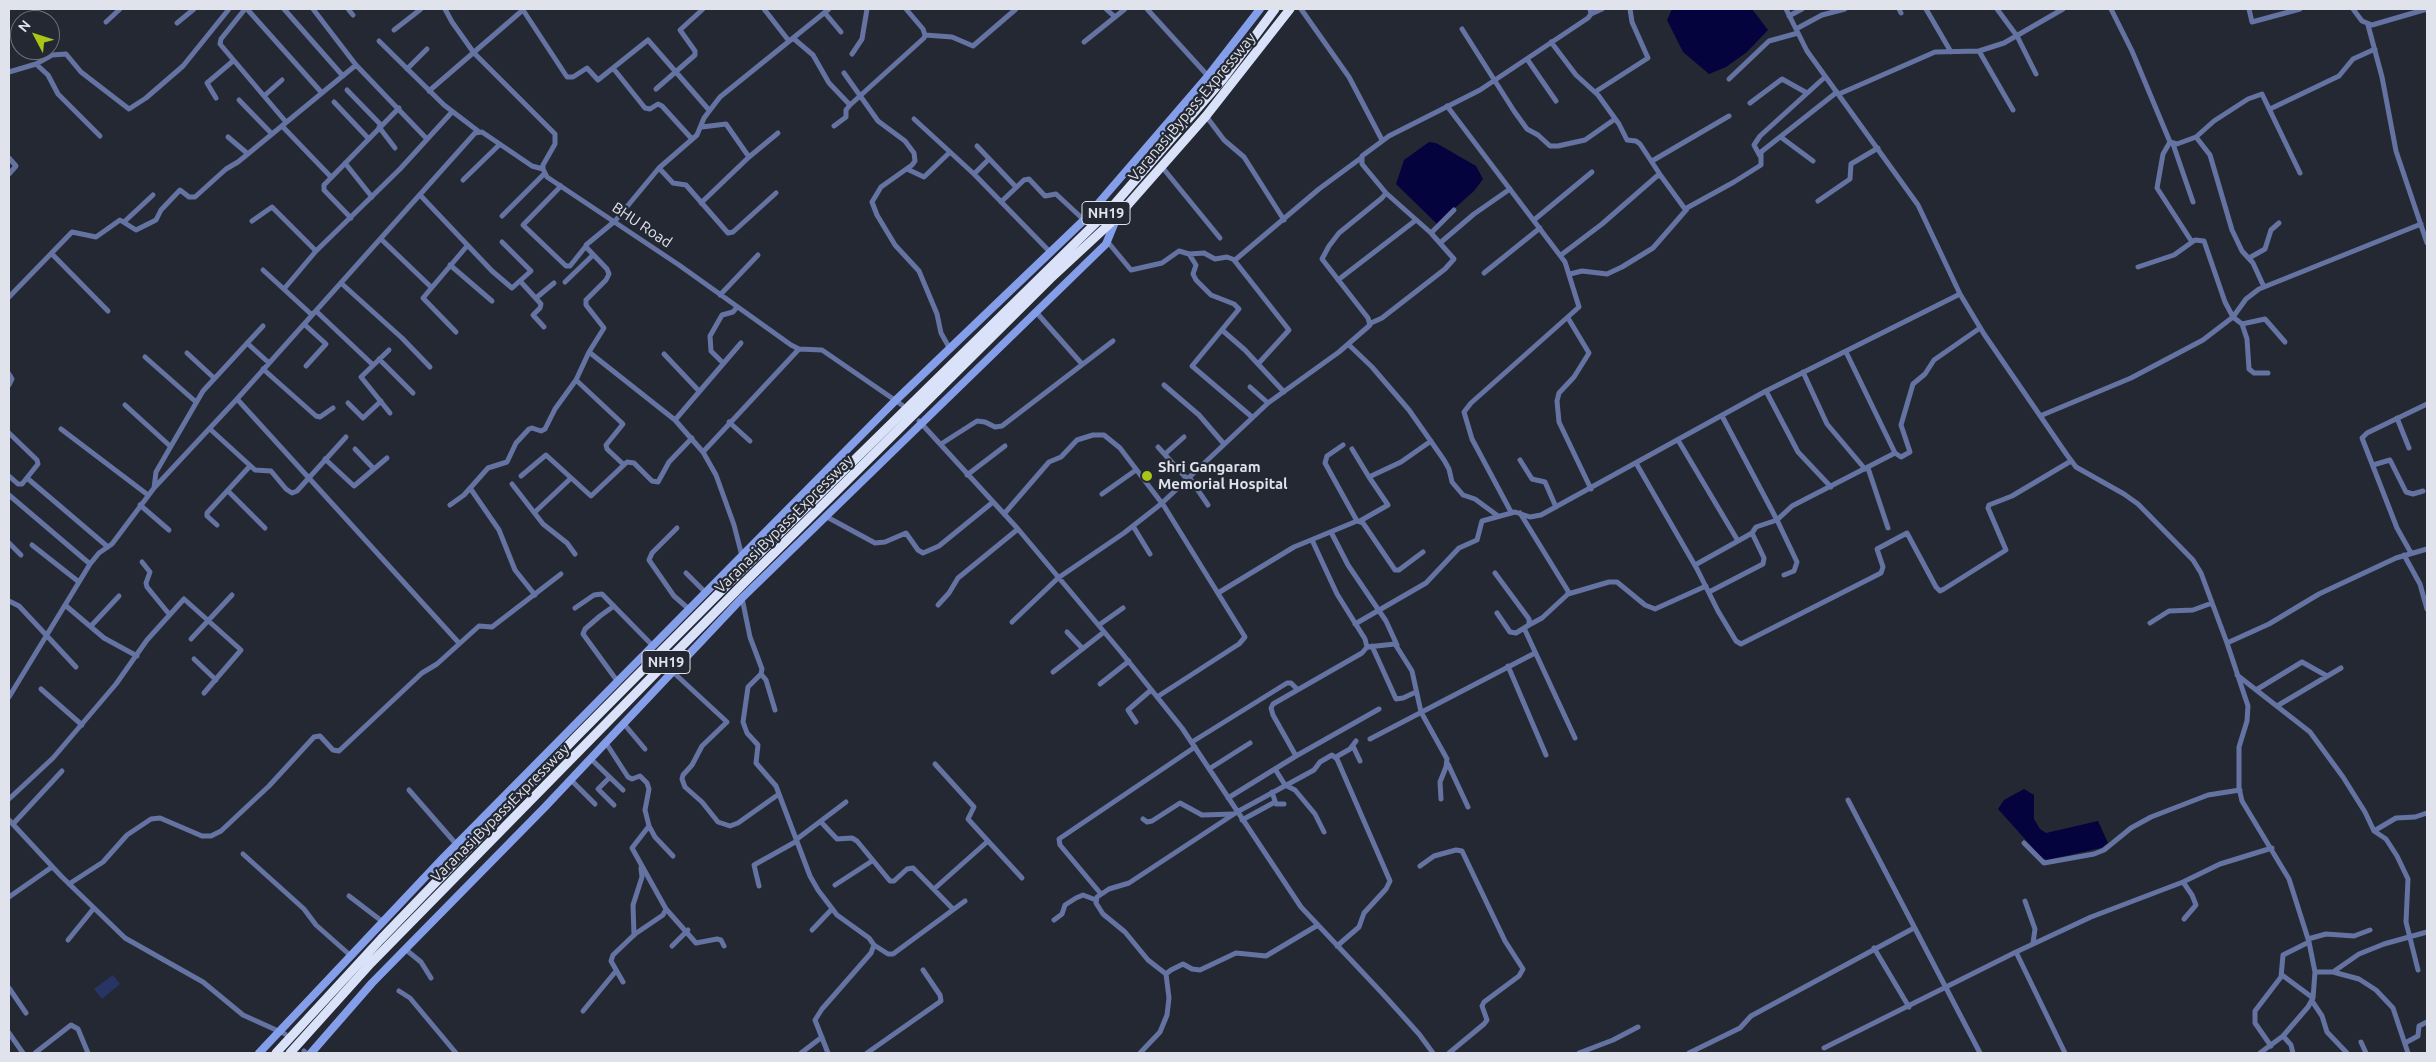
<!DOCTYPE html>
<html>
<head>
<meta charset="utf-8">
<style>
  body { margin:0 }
  #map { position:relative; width:2436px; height:1062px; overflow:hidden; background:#242833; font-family:Ubuntu,sans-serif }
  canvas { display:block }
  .frame { position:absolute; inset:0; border:10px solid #e0e3eb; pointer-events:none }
  .north { position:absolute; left:10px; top:10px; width:50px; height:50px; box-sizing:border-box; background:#242833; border:1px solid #6f737d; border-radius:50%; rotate:310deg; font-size:14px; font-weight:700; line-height:20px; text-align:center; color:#e0e3eb }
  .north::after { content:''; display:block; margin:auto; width:18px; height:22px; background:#aac718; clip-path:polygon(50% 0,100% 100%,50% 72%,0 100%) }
</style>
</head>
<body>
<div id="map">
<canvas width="2436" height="1062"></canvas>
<div class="frame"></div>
<div class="north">N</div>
</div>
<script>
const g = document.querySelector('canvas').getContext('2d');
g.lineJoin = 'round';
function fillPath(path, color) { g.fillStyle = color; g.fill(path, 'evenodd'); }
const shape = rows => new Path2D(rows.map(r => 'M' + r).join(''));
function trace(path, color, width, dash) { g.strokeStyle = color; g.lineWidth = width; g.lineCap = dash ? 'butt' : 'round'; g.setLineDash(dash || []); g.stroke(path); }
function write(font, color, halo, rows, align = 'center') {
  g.font = font + ' Ubuntu,sans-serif'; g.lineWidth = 4.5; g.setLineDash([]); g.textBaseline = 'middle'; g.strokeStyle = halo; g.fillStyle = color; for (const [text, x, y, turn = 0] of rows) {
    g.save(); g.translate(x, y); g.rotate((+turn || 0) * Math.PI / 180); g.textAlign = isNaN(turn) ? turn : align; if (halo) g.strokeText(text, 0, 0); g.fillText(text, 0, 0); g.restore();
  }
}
const green = shape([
  [113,975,120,984,102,999,94,989]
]);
const water = shape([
  [1672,9,1752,9,1768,30,1747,52,1726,67,1709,74,1683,52,1667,20],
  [1429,142,1436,143,1476,166,1483,179,1474,191,1437,224,1396,184,1404,160],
  [2024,789,2034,795,2034,819,2040,829,2046,833,2098,821,2108,843,2101,848,2047,860,2042,858,1998,809,2004,800]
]);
const street = shape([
  [245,9,221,39,220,44,286,122],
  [247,9,322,93],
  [284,9,343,76],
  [313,9,356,65,426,138],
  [348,9,353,15],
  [445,9,452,22,474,53,555,134,555,144,543,165,543,169,547,177,679,265,791,345,799,349,822,350,902,405],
  [764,9,789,41],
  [1106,9,1115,17],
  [1147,9,1208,76],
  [1301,9,1349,77,1382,140],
  [1786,9,1807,51,1918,205,1960,294,1984,334,2067,455,2076,467,2124,494,2138,504,2193,560,2201,573,2227,643,2248,706,2247,721,2239,747,2239,788,2242,801,2289,879,2309,942,2315,972,2313,998,2308,1007,2283,1036,2260,1053],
  [1899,9,1901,13],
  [1926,9,1951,52],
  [1997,9,2017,36,2036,74],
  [2111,9,2132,51,2170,142,2177,144,2196,137,2210,155,2232,230,2242,251,2253,263,2264,287],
  [2249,9,2252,22,2300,9],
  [2353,9,2362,21,2372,25,2427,9],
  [523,10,567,77,573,77,587,68,598,80,648,40,709,110],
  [825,13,841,32],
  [1591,14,1602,9],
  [1789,16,1802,9],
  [106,22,120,9],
  [177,23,194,9],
  [2368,25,2382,77,2396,151,2427,243],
  [1462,29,1514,111,1527,129,1538,135,1550,146,1558,146,1585,140,1615,119],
  [1796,29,1822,15,1845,9],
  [394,30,421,9],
  [925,35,952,37,973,46,1016,9],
  [793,38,813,55,829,83,850,105],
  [379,41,444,105,478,131],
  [1084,42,1125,9],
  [1551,42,1576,75,1598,95,1619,124,1627,140,1636,141,1640,144,1661,176],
  [1979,51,2013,110],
  [852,54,862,39,867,9],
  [1527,59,1556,101],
  [36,64,48,75,58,94,100,136],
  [613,68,645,108,650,109,658,104,662,106,692,139],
  [407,69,427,49],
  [9,72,36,64,52,55,66,54,81,72,129,109,146,98,183,66,229,9],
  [844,73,878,121,905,141,914,153,915,161,912,165,881,187,872,202,877,215,895,245,919,271,937,314,941,333,950,349],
  [1729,79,1769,41,1798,33],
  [656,89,695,55,695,51,680,30,703,9],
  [347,90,381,125],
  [429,91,524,9],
  [1595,92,1648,58,1632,22,1630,9],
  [1839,94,1935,52,1979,51,2004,43,2063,9],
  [264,96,282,80],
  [216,98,207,83,233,61],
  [239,100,272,134],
  [334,102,368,138],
  [1750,103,1782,79,1807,93],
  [1447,106,1565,262,1579,307,1471,403,1464,412,1472,439,1511,512],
  [2270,109,2339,76,2353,59,2375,49],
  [1206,116,1224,140,1244,157,1284,220],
  [914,119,974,174,1051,253],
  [282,126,331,177],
  [834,126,846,117,846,110,850,105,924,38,925,35,923,29,906,9],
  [379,127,395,148],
  [702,127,726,124,749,157],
  [228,137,248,154],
  [2196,137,2214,121,2248,99,2262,94,2300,173],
  [1782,138,1813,161],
  [2170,142,2163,154,2157,188,2192,242],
  [2173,144,2193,202],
  [977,146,1016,187],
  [1760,156,1754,145,1760,136,1825,77],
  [9,158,16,166,9,174],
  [1652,161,1729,116],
  [345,163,372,197],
  [1162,167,1220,238],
  [659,168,673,183,686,185,728,233,733,232,776,193],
  [907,169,924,177,950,152],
  [974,174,989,159],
  [463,180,499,145],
  [561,186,523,225,566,266,570,266,586,246],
  [420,195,492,271,512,288,531,271,502,242],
  [1818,201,1850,179,1851,164,1878,148],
  [1001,202,1024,180,1029,179,1045,196,1056,194,1084,220],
  [701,203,749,157,778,133],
  [502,216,544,174],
  [351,218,324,190,324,185,399,108],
  [1534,220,1592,172],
  [252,221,272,207,316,251],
  [124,222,153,195],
  [1431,233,1454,210],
  [381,239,431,287],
  [1107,241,1131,270,1162,263,1179,251,1189,254,1204,253,1215,259,1227,257,1235,260,1319,189,1361,158],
  [1440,243,1474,214,1510,189],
  [52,254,108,311],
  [1189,254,1196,265,1193,274,1196,280,1211,295,1234,304,1239,309,1192,366,1252,417],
  [1561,255,1602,224,1657,176,1661,176,1685,209,1734,182,1761,165,1761,152,1837,92],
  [2249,258,2265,249,2271,230,2279,223],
  [1234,260,1289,330,1258,364],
  [450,265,492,301],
  [2138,267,2174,255,2195,240,2204,241,2225,302,2233,317,2242,324,2247,339,2249,369,2254,373,2268,373],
  [263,270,312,315],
  [1484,273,1540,228],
  [1570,274,1582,271,1607,274,1622,267,1653,248,1687,209],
  [1338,280,1416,220],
  [521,282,541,304,540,308,533,315,544,327],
  [565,282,593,255],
  [341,283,402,338,430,367],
  [284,289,316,251,400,169,452,112],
  [720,295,758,255],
  [9,297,72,232,96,237,120,220,136,230,156,220,161,210,180,190,189,197,195,197,226,169,238,162,356,65],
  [536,298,554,283],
  [316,311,372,364],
  [1036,312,1082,364],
  [1568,318,1589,353,1574,377,1559,393,1557,401,1559,422,1591,489],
  [1371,323,1382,318,1445,269,1454,259,1431,233,1386,193],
  [304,324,326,344,306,366],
  [2242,324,2265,319,2285,342],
  [1222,330,1245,350,1284,392],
  [456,332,423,298,467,246],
  [247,343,269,363],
  [741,343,675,420,703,452,716,475,734,525,742,556],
  [1348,344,1372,367,1409,410,1444,460,1449,469,1452,482,1463,495,1475,499,1498,516],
  [389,350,361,377,390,413],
  [187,353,214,378],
  [664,354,699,391],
  [145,357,196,402],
  [379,359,413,393],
  [723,363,711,351,710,336,722,315,733,312,737,307],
  [263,369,316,416,320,417,333,408],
  [1803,372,1827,424,1865,469],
  [9,374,12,379,9,385],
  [576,380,623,424,606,445,607,449,623,464],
  [1164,385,1199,415,1224,444],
  [1250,387,1268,403],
  [1766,391,1798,452,1831,487],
  [237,399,459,643],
  [348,403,363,418,381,401],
  [125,405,170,446],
  [1722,416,1777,520,1797,562,1794,571,1784,575],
  [2040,416,2131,378,2203,340,2233,317,2246,299,2259,289,2421,224],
  [2397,418,2409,448],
  [675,420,589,352,604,328,586,305,586,300,606,280,609,274,607,269,587,248,586,245,615,221,659,168,697,135,704,118,720,97,829,9],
  [919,421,1018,529,1121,652,1182,728,1301,907,1383,994,1419,1034,1433,1053],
  [729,422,750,441],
  [61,429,148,495],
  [210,429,255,470,271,471,286,489,292,493,297,491,346,437],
  [9,433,37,460,38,464,22,484,18,484,9,476],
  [1678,440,1738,541,1752,533],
  [941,444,977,421,985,422,995,427,1002,426,1113,341],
  [1343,445,1327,456,1325,463,1357,521],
  [1158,447,1187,479],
  [355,449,374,469],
  [1352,449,1369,477],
  [703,452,799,349],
  [1895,453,1901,457,1910,452,1901,425,1913,384,1925,374,1934,360,1980,328],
  [1165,454,1184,437],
  [325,459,354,486,387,458],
  [1520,460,1532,479,1545,482,1556,507],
  [1636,463,1697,569,1718,611,1736,641,1741,644,1881,573,1883,567,1877,549,1907,533,1936,587,1940,591,1944,589,2006,550,1988,508,1989,505,2012,496,2071,461],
  [2373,465,2390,460,2406,492,2413,494,2423,491],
  [1868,468,1888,528],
  [967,475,1005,446],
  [521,476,546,455,591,496,627,462,634,463,652,481,658,482,669,462,692,438],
  [1189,477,1208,505],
  [27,478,108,547],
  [512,484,543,524,567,543,575,554],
  [154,488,156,472,203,391,263,326],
  [470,488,499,530,515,570,535,595],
  [228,491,265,528],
  [1102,494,1136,470],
  [9,495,90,564],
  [140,505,169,530],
  [450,505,464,495,488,468,507,462,516,443,529,429,532,428,541,431,545,429,555,409,576,380,589,352],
  [535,512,570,479],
  [1520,513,1568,591,1568,594,1542,618,1529,625],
  [1004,514,1049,462,1061,457,1077,440,1093,435,1104,435,1120,448,1164,506,1245,637,1239,644,1157,697],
  [827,517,875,543,885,542,906,533,918,550,923,553,939,546,993,502],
  [1360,521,1388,505,1369,477,1401,462,1431,441],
  [217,525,207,516,207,513,250,466],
  [1133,526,1150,554],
  [677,528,652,553,649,560,674,596,690,610],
  [1331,532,1348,565,1386,621,1397,645],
  [9,543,21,555],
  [32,545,79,582],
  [2411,553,2397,528,2362,438,2367,433,2427,404],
  [2404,555,2420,584,2427,609],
  [142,562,150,572,146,583,147,587,169,614],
  [1695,565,1738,541],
  [686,573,706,593],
  [1495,573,1529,619,1529,625,1516,633,1510,632,1497,613],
  [1709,592,1763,564,1764,558,1752,533,1756,527,1777,520,1792,506,1895,453,1846,352],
  [1218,593,1294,547,1357,521,1363,523,1395,570,1399,570,1423,552],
  [1568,594,1609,582,1617,582,1645,605,1655,609,1706,586],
  [742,598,750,637,762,669,761,674,748,687,743,722,747,733,758,745,756,763,776,786,810,876,818,890,837,915,869,938,874,945,871,953,822,1009,815,1020,828,1053],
  [9,601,19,606,76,667],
  [65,605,104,638,137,656],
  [938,605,949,593,958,578,1018,529],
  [614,606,600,616,585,629,583,634,618,682],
  [575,608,594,595,602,594,653,646],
  [1012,622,1058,578,1124,533,1161,504,1268,403,1339,352,1370,325,1368,318,1322,259,1329,246,1339,233,1382,198,1386,193,1362,164,1362,156,1389,136,1480,90,1588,18,1591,14,1590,9],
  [2150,623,2169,611,2193,610,2212,603],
  [1355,624,1426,583,1459,548,1477,540,1482,521,1515,512,1530,517,1541,515,1766,391,1960,294],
  [1099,625,1123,608],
  [91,626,119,596],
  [1524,628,1575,738],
  [1067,632,1083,649],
  [191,639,232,595],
  [2227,643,2269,624,2319,594,2396,558,2427,549],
  [1372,646,1396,699,1403,698,1416,692],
  [1367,647,1395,644,1412,671,1421,712,1447,759,1446,767,1440,782,1441,799],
  [194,659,216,680],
  [1508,666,1546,755],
  [673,672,727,722,702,746,692,765,683,775,682,779,685,787,702,802,718,822,730,826,738,823,779,794],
  [1053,672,1104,632],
  [761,674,766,680,775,710],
  [2237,675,2310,732,2343,777,2365,812,2374,831,2386,839,2397,856,2408,879,2406,922,2418,970],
  [1100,684,1129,661],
  [41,689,82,725],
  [2256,690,2302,662,2327,676],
  [9,697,90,564,99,553,112,544,154,488,237,399,475,133,482,132,532,166,543,169],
  [2277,706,2341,668],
  [1136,722,1128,710,1151,690],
  [624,724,645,749],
  [1370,739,1535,653],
  [1192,742,1287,683,1291,683,1297,689],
  [606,743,628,777,632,779,640,776,647,783,649,789,645,810,649,826,655,837,673,856],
  [1353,746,1360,761],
  [1296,756,1379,709],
  [1336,757,1350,749,1356,741],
  [591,759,623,790],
  [935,764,974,807,968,819,988,841],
  [1448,764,1468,807],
  [1209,769,1250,743],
  [1275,769,1285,785,1295,790,1315,814,1324,832],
  [609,778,598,789,614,805],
  [571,780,595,804],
  [409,790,457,845],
  [1272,792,1276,804,1284,804],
  [1228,798,1296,756,1273,715,1271,708,1273,704,1362,653,1367,647,1365,639,1337,594,1312,540],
  [9,799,53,758,116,684,147,640,184,599,241,650,204,693],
  [1848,800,1980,1053],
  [1143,819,1147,822,1152,821,1180,803,1202,815,1233,814],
  [9,820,61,876,125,938,203,982,243,1015,285,1034],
  [1242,820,1275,802],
  [821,822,837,839,852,838,857,841,890,881,894,881,907,869,913,868,953,909],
  [13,824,62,771],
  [2374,831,2396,818,2415,817,2427,813],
  [797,839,846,802],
  [2024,843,2044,863,2094,854,2104,850,2131,828,2151,817,2208,795,2240,790],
  [243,854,304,909,316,925,351,956],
  [1420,866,1434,856,1456,850,1462,851,1505,941,1523,969,1519,976,1484,1002,1482,1006,1487,1020,1484,1024,1449,1053],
  [2183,882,2192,895,2196,905,2184,919],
  [69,884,103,862,127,835,151,819,160,818,202,836,211,836,221,831,269,786,314,737,320,736,333,750,339,751,422,673,437,664,479,626,492,627,561,574],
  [835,885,872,861],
  [759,886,754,865,797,841],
  [934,889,988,841,1022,878],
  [1101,894,1060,845,1059,839,1195,747],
  [349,896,383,922],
  [9,897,52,867],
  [2025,901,2035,929,2033,943],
  [666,909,696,943,717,939,721,940,724,946],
  [1054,920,1062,914,1065,905,1076,898,1083,895,1096,900],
  [812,930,832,909],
  [634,935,633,905,642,877,641,868],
  [2308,939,2326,934,2354,936,2370,930],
  [68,940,94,908],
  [874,945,888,954,893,954,965,901],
  [672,946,688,930],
  [1874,948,1909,1007],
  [405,949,421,962,431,978],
  [2016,952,2065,1053],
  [2315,972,2333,972,2359,954,2384,944,2427,932],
  [2333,972,2359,979,2376,990,2393,1008,2408,1053],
  [1166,974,1148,960,1125,932,1103,914,1096,903,1097,897,1109,889,1129,883,1237,812,1314,770,1320,762,1332,755,1337,759,1390,881,1386,889,1364,913,1359,927,1337,946],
  [2282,975,2313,998],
  [623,982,611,961,613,955,635,934,663,915,666,909,632,848,649,826],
  [9,988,26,1013],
  [399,991,410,998,456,1053],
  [2312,1001,2322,1016,2327,1032,2347,1053],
  [583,1011,616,971],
  [9,1033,23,1053],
  [2283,1036,2291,1045,2293,1053],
  [2361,1042,2366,1053],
  [2405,1043,2418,1036,2419,1026,2427,1022],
  [2271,1046,2255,1023,2255,1011,2281,977,2283,955,2309,942],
  [1824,1048,2016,952,2091,917,2183,882,2220,864,2272,848],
  [304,1051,306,1053],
  [35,1053,71,1025,78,1029,88,1053],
  [801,1053,822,1037],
  [867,1053,941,1001,940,995,923,970],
  [1140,1053,1160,1032,1167,1015,1169,998,1166,974,1171,970,1183,964,1192,969,1200,970,1236,953,1266,956,1318,925],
  [1579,1053,1613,1040,1638,1027],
  [1689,1053,1740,1028,1751,1016,1914,928]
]);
const secondary = shape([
  [259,1053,444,857,896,400,1084,220,1208,76,1260,9],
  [311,1053,372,983,545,807,742,598,1106,244,1117,217]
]);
const highway = shape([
  [276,1053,381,939,576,737,725,587,1112,207,1223,79,1275,9],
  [290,1053,371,963,741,586,1050,279,1118,216,1206,116,1290,9]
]);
const markers = [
  [1147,476,6,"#aac718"]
];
const shields = [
  [1106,213,48],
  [666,662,48]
];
const shieldNames = [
  ["NH19",1106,213],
  ["NH19",666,662]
];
const streetNames = [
  ["Varanasi Bypass Expressway",1192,107,-50],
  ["BHU Road",642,225,34],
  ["Varanasi Bypass Expressway",784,524,-45],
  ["Varanasi Bypass Expressway",500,813,-45]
];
const poiNames = [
  ["Shri Gangaram",1158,467],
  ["Memorial Hospital",1158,484]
];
fillPath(green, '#273464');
fillPath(water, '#05033e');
trace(street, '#6473a2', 5);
trace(secondary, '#859ee9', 8);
trace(highway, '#dae2fa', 9);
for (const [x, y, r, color] of markers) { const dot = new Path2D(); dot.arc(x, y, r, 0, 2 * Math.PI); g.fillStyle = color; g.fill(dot); trace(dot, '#242833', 2); }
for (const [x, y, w] of shields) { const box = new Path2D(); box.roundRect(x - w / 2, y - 11.5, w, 23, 4); g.fillStyle = '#242833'; g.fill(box); trace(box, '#e0e3eb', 1); }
write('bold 14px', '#e0e3eb', null, shieldNames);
write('15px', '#e0e3eb', '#242833', streetNames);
write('bold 15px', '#e0e3eb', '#242833', poiNames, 'left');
</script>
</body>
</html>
